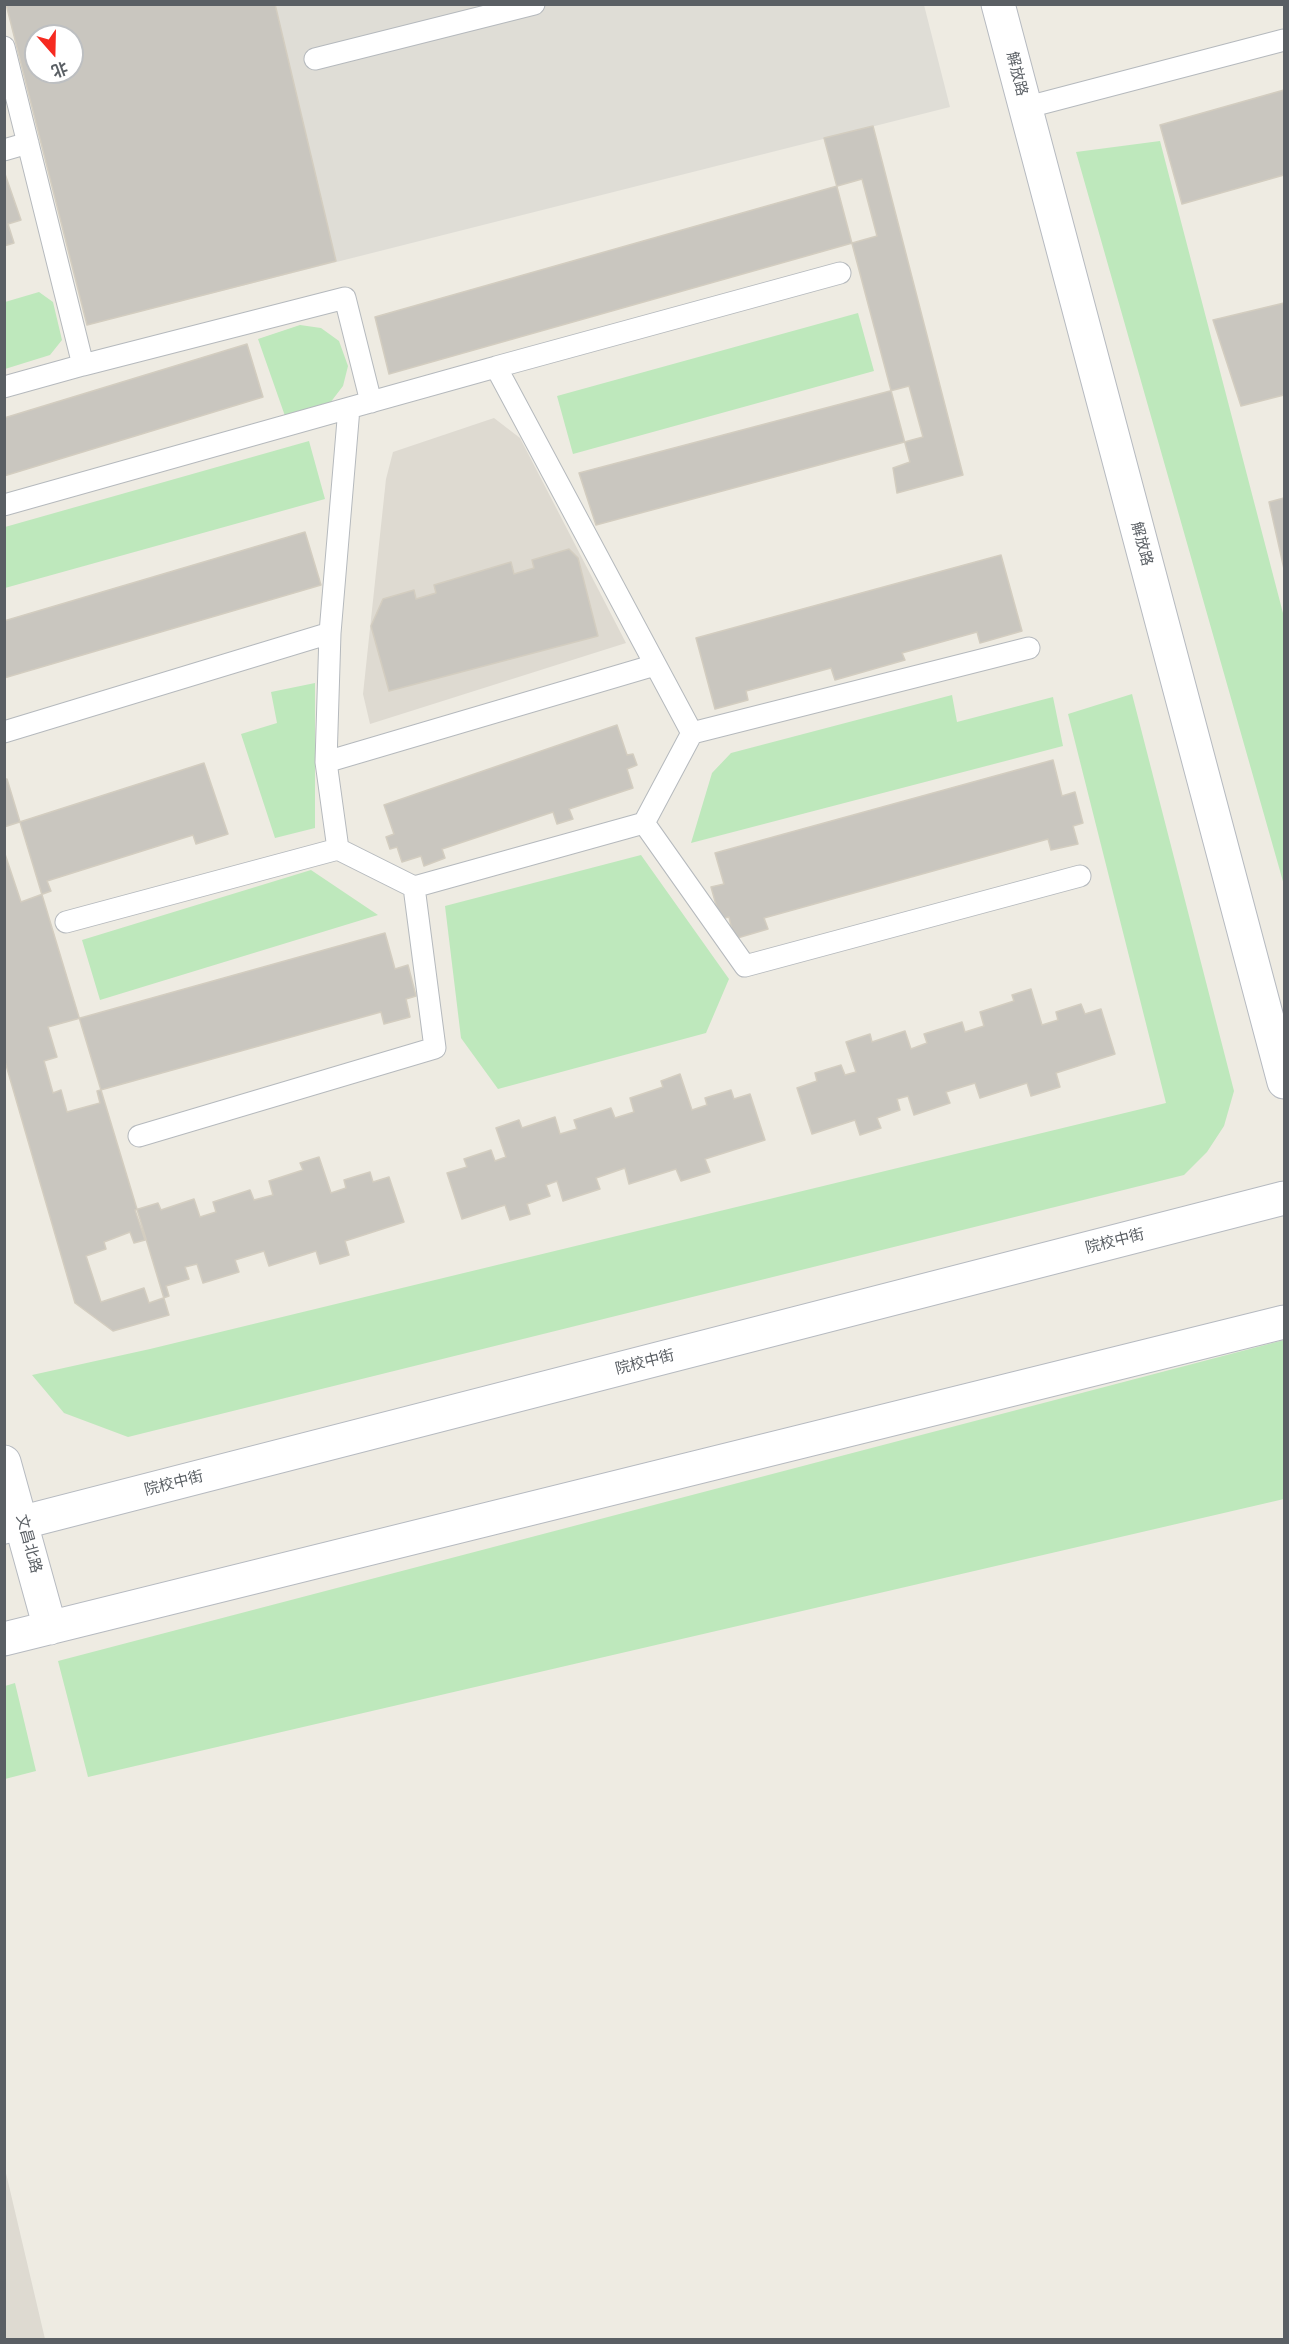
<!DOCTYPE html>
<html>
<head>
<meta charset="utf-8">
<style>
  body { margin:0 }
  #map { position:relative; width:1289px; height:2344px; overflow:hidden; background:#eeebe2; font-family:Roboto,"Noto Sans SC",sans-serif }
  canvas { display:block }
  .frame { position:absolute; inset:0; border:6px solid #5a5f64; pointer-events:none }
  .north { position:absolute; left:24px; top:24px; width:60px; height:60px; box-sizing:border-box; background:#fff; border:2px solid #bdbfc1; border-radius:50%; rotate:160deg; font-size:16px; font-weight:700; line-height:24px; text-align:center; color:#5a5f64 }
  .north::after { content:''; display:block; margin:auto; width:21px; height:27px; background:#f62a20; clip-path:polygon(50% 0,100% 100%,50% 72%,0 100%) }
</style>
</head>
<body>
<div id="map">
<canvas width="1289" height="2344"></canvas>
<div class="frame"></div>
<div class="north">北</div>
</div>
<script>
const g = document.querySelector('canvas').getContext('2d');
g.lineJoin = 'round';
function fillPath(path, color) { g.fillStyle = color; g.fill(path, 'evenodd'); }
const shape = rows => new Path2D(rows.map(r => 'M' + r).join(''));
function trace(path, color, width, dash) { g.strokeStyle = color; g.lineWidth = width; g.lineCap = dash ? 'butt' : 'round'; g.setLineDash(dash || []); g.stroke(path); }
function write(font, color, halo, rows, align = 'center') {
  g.font = font + ' Roboto,"Noto Sans SC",sans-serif'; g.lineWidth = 4.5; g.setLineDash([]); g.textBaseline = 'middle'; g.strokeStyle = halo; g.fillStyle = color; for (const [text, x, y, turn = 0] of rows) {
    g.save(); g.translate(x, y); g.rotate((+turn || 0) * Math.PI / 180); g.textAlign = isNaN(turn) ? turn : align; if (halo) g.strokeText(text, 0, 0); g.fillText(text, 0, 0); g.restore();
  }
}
const industrial = shape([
  [6,5,924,5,950,107,87,325],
  [36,36,72,36,72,72,36,72]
]);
const education = shape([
  [494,418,520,438,626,643,370,724,363,694,386,479,393,452],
  [4,2169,5,2169,45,2339,5,2339]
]);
const green = shape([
  [1160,141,1284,617,1284,885,1076,152],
  [39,292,53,302,62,340,50,355,5,369,5,302],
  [858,313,874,371,573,454,557,396],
  [300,325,321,328,339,341,348,366,343,386,330,403,285,416,258,339],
  [309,441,325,499,5,588,5,527],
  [315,683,315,828,275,838,241,734,277,723,271,692],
  [1132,694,1234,1091,1224,1126,1207,1152,1184,1175,128,1437,64,1413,32,1375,150,1349,1166,1103,1068,714],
  [952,695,957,722,1053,697,1063,746,691,843,712,773,731,753],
  [641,855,729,979,706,1033,498,1089,461,1038,445,906],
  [311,870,378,915,100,1000,82,940],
  [1284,1340,1284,1499,88,1777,58,1661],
  [15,1683,36,1771,5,1779,5,1686]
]);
const building = shape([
  [6,4,275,4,336,261,87,325,6,4],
  [36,36,72,36,72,72,36,72,36,36],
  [1284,90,1284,175,1182,204,1160,125,1284,90],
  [873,126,963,475,897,493,893,468,910,462,824,138,873,126],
  [4,171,21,220,8,224,14,243,4,246,4,171],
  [862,179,877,236,389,374,375,317,862,179],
  [1284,303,1284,395,1241,406,1213,320,1284,303],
  [247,344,263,397,4,476,4,418,247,344],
  [909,386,923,437,596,525,579,473,909,386],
  [1284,498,1284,569,1269,502,1284,498],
  [305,532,321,585,4,678,4,621,305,532],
  [569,549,578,558,598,636,389,691,371,626,383,599,414,590,416,599,436,593,434,585,511,562,514,574,534,568,532,560,569,549],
  [1001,555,1022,631,980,643,977,632,902,653,905,660,835,680,831,668,746,691,748,700,715,709,696,638,1001,555],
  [617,725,627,755,633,754,637,765,627,769,633,788,569,809,573,819,557,824,553,812,442,849,445,858,424,866,421,856,402,862,397,847,390,849,386,837,394,834,384,805,617,725],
  [1053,760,1062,796,1075,792,1083,823,1073,826,1078,844,1051,850,1048,839,764,918,768,929,734,939,729,917,720,919,711,887,724,884,715,853,1053,760],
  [204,763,228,834,196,844,193,835,47,881,51,891,21,902,4,851,4,827,204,763],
  [4,779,7,779,169,1315,113,1331,75,1303,4,1058,4,779],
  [385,933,395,969,408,965,416,996,406,999,410,1017,384,1024,381,1012,97,1091,100,1103,67,1112,61,1090,53,1093,44,1061,57,1057,48,1027,385,933],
  [1031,989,1042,1025,1058,1020,1056,1012,1081,1004,1085,1014,1101,1009,1115,1054,1056,1073,1060,1087,1031,1096,1027,1083,980,1098,975,1083,946,1092,950,1103,914,1115,908,1096,897,1099,900,1110,877,1118,881,1128,860,1135,855,1120,812,1134,797,1088,817,1081,815,1073,841,1065,845,1075,856,1072,846,1042,870,1034,872,1042,905,1031,911,1049,927,1043,924,1034,962,1022,965,1032,984,1026,980,1012,1014,1001,1012,995,1031,989],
  [680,1074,692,1110,707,1105,705,1098,731,1090,734,1099,750,1094,765,1140,705,1159,710,1172,681,1181,676,1169,629,1184,625,1168,596,1178,600,1189,563,1201,557,1181,546,1185,550,1196,527,1204,530,1214,510,1220,505,1205,462,1219,447,1173,467,1167,464,1159,491,1150,495,1161,506,1157,496,1128,519,1120,522,1128,555,1117,560,1134,577,1129,574,1120,611,1108,615,1118,634,1112,630,1098,663,1087,661,1081,680,1074],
  [319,1157,331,1193,346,1188,344,1180,370,1172,373,1182,389,1177,404,1222,345,1241,349,1255,320,1264,316,1251,269,1266,264,1251,235,1260,239,1272,203,1283,197,1264,185,1267,189,1279,166,1286,169,1296,149,1303,144,1288,101,1302,86,1256,106,1249,104,1242,130,1232,134,1243,145,1240,135,1210,158,1203,161,1210,194,1199,200,1217,216,1212,213,1202,250,1190,254,1200,273,1195,269,1181,303,1170,300,1163,319,1157]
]);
const lane = shape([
  [4,47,83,365,345,298,371,402],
  [315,59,534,4],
  [1024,108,1284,40],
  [4,150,28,143],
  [496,367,692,733,644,823,414,887,338,849,326,762,330,633,349,408,496,367],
  [496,367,840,273],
  [4,387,83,365],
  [4,505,349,408],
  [4,732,330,633],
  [692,733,1029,648],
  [326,762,655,665],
  [644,823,745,966,1080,876],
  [66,922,338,849],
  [139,1136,435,1048,414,887]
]);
const secondary = shape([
  [998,4,1284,1082],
  [4,1462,50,1628],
  [4,1527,1284,1198],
  [4,1639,1284,1322]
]);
const streetNames = [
  ["解放路",1016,74,76],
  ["解放路",1141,544,75],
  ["院校中街",1115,1242,-14],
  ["院校中街",645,1363,-14],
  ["院校中街",174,1484,-14],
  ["文昌北路",28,1544,75]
];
fillPath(industrial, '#dfddd6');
fillPath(education, '#dedad1');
fillPath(green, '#bee8bc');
fillPath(building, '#c9c6bf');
trace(building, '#d3cdc0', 1.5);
trace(lane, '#b5b9bd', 23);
trace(secondary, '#b6bac0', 35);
trace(lane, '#fff', 21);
trace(secondary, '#fff', 33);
write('15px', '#5a5f64', '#fff', streetNames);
</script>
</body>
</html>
